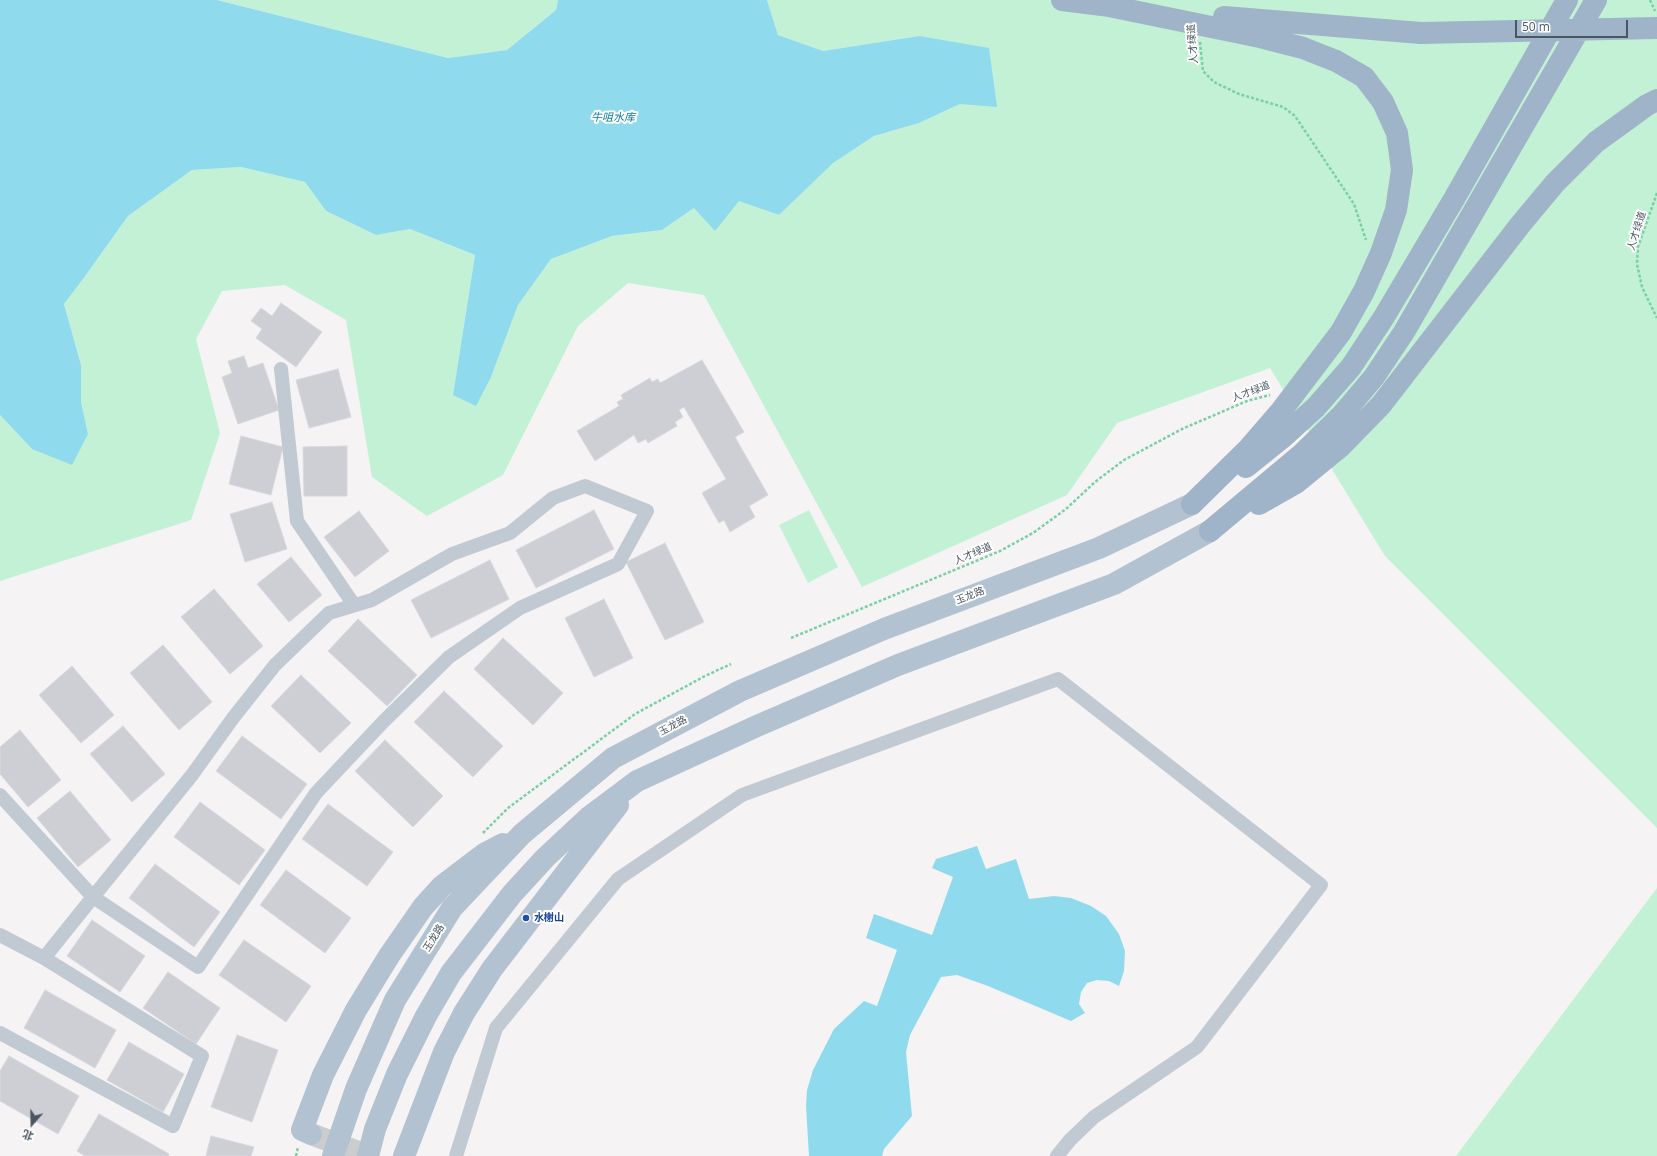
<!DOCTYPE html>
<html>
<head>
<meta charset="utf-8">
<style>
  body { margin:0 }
  #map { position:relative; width:1657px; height:1156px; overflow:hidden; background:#f5f3f3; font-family:"Open Sans","Noto Sans SC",sans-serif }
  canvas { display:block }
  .north { position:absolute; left:12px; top:1104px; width:40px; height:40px; -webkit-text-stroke:3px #fff; paint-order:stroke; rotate:200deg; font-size:11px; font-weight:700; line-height:16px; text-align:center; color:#4a5661 }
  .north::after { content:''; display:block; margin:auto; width:14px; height:18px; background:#4a5661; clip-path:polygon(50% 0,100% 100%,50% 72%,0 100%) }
  .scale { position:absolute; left:1515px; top:20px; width:113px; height:18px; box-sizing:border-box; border:2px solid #4a5661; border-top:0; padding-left:5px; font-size:12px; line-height:14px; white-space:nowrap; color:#4a5661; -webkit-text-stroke:3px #fff; paint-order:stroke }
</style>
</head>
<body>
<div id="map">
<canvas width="1657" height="1156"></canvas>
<div class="north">北</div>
<div class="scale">50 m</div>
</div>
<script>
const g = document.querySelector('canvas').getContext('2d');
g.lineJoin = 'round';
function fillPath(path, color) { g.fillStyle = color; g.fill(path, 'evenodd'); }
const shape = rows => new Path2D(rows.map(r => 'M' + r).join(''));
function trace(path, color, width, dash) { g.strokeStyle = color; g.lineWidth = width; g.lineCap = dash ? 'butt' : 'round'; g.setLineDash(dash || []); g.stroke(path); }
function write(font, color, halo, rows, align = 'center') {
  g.font = font + ' "Open Sans","Noto Sans SC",sans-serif'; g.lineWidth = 4; g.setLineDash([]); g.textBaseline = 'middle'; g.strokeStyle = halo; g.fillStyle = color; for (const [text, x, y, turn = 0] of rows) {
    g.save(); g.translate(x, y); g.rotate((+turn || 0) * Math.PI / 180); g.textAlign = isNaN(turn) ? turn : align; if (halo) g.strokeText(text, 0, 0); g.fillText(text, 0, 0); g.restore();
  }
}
const green = shape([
  [217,0,558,0,556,10,507,50,448,58],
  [767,0,1657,0,1657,828,1385,556,1270,368,1117,423,1067,495,862,587,704,295,628,283,578,326,503,475,427,516,372,477,346,320,285,285,222,291,196,339,220,433,191,520,0,581,0,415,32,449,88,434,81,402,81,365,64,304,83,279,128,216,192,170,241,167,305,182,326,211,376,235,410,229,475,255,453,395,491,377,518,305,551,259,612,236,662,230,694,208,739,200,779,215,832,163,874,136,919,123,960,104,919,36,823,51,778,35],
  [809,510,838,567,808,583,779,525],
  [1657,888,1657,1156,1456,1156]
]);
const water = shape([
  [0,0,217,0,448,58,507,50,556,10,558,0,767,0,778,35,823,51,919,36,989,48,997,107,960,104,919,123,874,136,833,163,779,215,739,201,715,231,694,208,662,230,612,236,551,259,518,305,491,377,476,406,453,395,475,255,410,229,376,235,326,211,305,182,241,167,192,170,128,216,83,279,64,304,81,365,81,402,88,434,72,465,32,449,0,415],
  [977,846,986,869,1016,859,1029,899,1054,896,1071,898,1091,906,1106,916,1119,934,1125,951,1124,971,1119,986,1109,981,1097,980,1087,983,1081,992,1079,1004,1085,1013,1071,1021,988,986,957,975,941,977,910,1035,906,1052,912,1116,884,1149,882,1156,809,1156,806,1106,807,1090,813,1070,834,1029,864,1001,877,1006,897,950,866,938,874,914,932,935,953,877,932,868,936,859]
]);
const building = shape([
  [281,303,322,332,296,367,256,338,262,329,251,321,261,308,272,316,281,303],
  [244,356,248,368,263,363,279,410,238,424,222,377,232,373,228,361,244,356],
  [702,360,744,432,735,437,768,495,749,506,755,517,730,532,724,520,719,523,702,493,726,479,684,407,679,410,683,417,675,422,677,426,648,443,646,439,638,443,634,435,595,461,577,431,619,406,617,402,623,399,621,395,650,378,652,382,658,379,660,383,702,360],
  [338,369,351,417,309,428,296,380,338,369],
  [241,436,283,447,271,495,229,484,241,436],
  [347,446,347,496,304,496,303,447,347,446],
  [272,502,287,549,245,562,230,514,272,502],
  [594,510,614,549,536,588,516,550,594,510],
  [359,511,389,551,355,577,324,537,359,511],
  [665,543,704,622,665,640,626,562,665,543],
  [291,557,322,595,289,622,257,584,291,557],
  [490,560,509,599,431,638,411,600,490,560],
  [214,589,263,646,230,674,181,617,214,589],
  [604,599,633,658,594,677,565,618,604,599],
  [358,619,417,675,387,706,328,651,358,619],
  [503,638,563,693,533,725,474,669,503,638],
  [163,645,212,702,179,730,130,673,163,645],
  [72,666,114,715,81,743,39,695,72,666],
  [301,675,351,723,320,753,271,706,301,675],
  [444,691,503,746,473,777,414,722,444,691],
  [123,726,165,774,132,802,90,754,123,726],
  [20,730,61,780,28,807,0,774,0,747,20,730],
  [242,736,307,784,281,819,216,771,242,736],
  [385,740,443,796,413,827,355,771,385,740],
  [70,791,111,840,78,867,37,818,70,791],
  [200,802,265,850,239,885,174,837,200,802],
  [328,804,393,852,367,886,302,839,328,804],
  [155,864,220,912,194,947,129,898,155,864],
  [286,870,351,918,325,953,260,905,286,870],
  [92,920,145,956,120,992,67,956,92,920],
  [244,940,311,986,286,1022,219,975,244,940],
  [168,972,220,1008,196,1044,143,1008,168,972],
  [45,990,116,1030,95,1068,24,1028,45,990],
  [237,1035,278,1050,252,1122,211,1107,237,1035],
  [129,1042,184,1074,163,1112,107,1080,129,1042],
  [9,1056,79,1096,58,1134,0,1101,0,1071,9,1056],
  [99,1114,169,1154,168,1156,85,1156,77,1151,99,1114],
  [211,1136,254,1147,251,1156,206,1156,211,1136]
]);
const primaryTunnel = shape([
  [311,1134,369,1156]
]);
const path = shape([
  [1650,0,1655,11],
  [1200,42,1203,71,1214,82,1239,94,1283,107,1295,116,1354,204,1366,240],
  [1657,193,1638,247,1637,264,1642,287,1657,318],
  [791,638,1000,551,1033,533,1066,509,1095,482,1124,460,1182,429,1247,401,1270,395],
  [483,833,508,808,635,714,705,676,731,664],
  [296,1156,298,1147]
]);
const minor = shape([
  [281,369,297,521,354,605],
  [0,795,93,897,198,967,316,793,383,722,449,657,520,608,618,564,647,511,585,486,553,498,510,533,452,554,372,600,329,613,275,665,233,718,192,775,93,897,44,958],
  [0,935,44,958,202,1056,173,1126,0,1033],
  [456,1156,496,1028,618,879,742,795,1058,679,1321,885,1197,1047,1094,1117,1070,1140,1057,1156]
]);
const primary = shape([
  [311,1134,302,1130,323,1075,356,1010,389,956,423,907,442,886,484,854,503,844],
  [333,1156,356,1089,395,1000,452,908,522,834,613,758,740,691,884,629,1099,548,1192,504],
  [368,1156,375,1129,397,1074,426,1016,451,973,512,894,545,858,589,817,637,781,757,726,898,665,1114,584,1210,531],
  [404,1156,444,1052,464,1013,492,969,618,805]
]);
const trunk = shape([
  [1062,0,1118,7],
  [1104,5,1260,37,1303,48,1336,61,1364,77,1383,102,1397,133,1402,170,1396,210,1381,253,1364,291,1341,332,1281,411,1249,448,1192,504],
  [1224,17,1421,33,1657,28],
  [1246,467,1282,438,1316,407,1351,367,1384,317,1454,199,1567,0],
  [1259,504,1296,483,1340,447,1381,405,1520,225,1555,183,1596,142,1647,105,1657,100],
  [1210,531,1302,454,1341,416,1374,377,1404,332,1596,0]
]);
const markers = [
  [526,918,4,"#1a4fb4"]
];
const streetNames = [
  ["人才绿道",1193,44,-95],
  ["人才绿道",1637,231,-73],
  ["人才绿道",1251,392,-21],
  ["人才绿道",973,554,-23],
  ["玉龙路",970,596,-21],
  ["玉龙路",673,726,-28],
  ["玉龙路",434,938,-58]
];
const transitNames = [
  ["水榭山",534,918]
];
const waterNames = [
  ["牛咀水库",613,118]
];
fillPath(green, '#c3f1d5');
fillPath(water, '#90daee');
fillPath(building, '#cdcfd5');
trace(building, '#d7d9de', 1);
trace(primaryTunnel, '#caccce', 22, [22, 11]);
trace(path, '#7ad0a6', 2.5, [3, 2]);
trace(minor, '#c1cad2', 14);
trace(primary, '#b3c2d1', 22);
trace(trunk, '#9fb4c9', 22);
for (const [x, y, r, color] of markers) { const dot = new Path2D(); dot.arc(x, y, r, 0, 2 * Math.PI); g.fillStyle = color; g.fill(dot); trace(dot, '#fff', 1.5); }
write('10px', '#4a5661', '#fff', streetNames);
write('bold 10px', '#164399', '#fff', transitNames, 'left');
write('italic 11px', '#0c7c9b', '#fff', waterNames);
</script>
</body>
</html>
